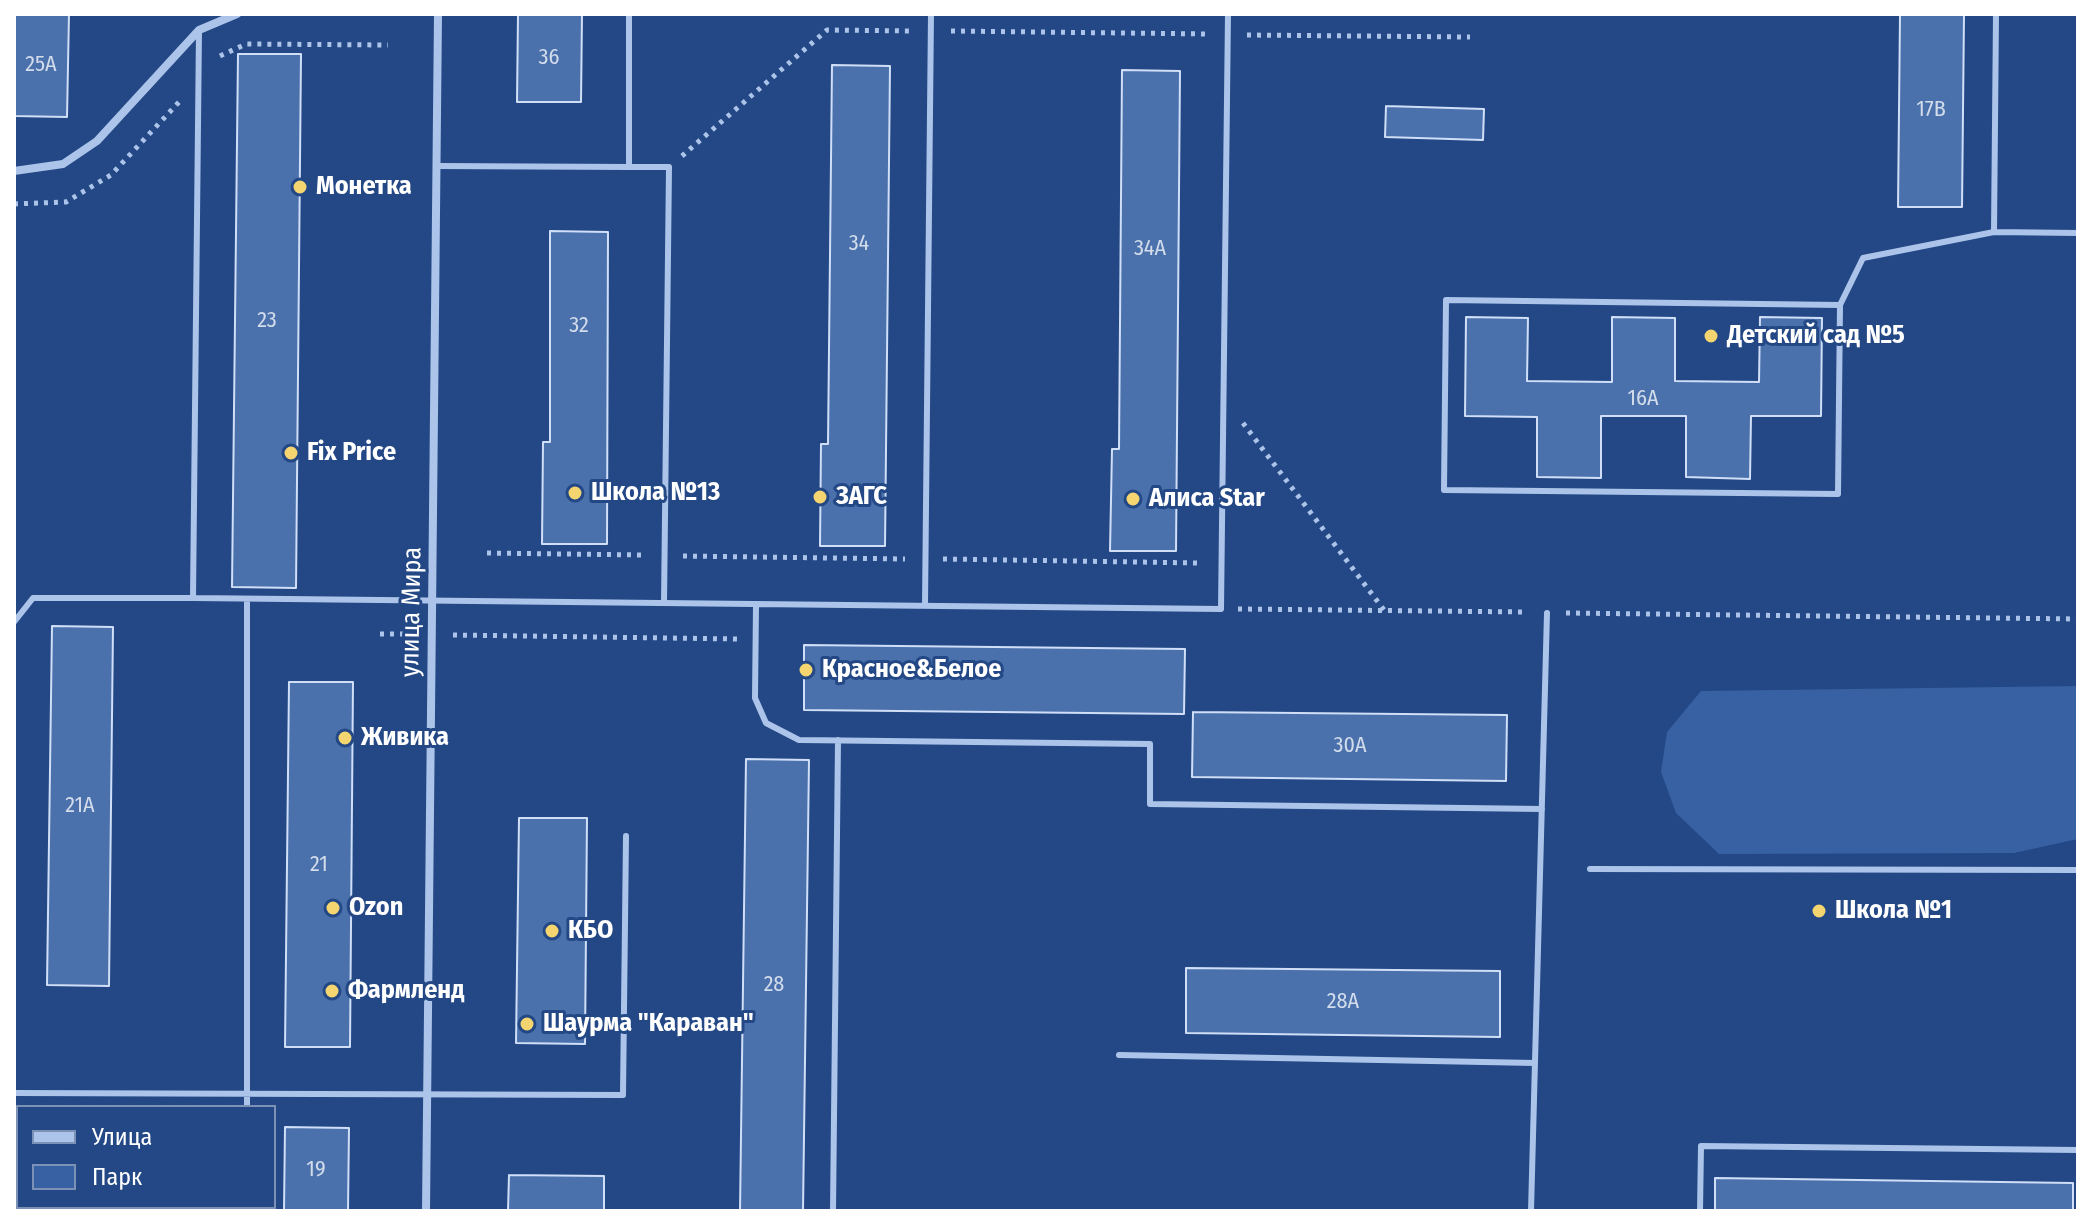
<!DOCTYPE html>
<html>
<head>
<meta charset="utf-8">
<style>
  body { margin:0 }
  #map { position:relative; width:2092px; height:1225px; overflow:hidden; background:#234885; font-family:"Fira Sans Condensed",sans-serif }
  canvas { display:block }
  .frame { position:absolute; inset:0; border:16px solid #fff; pointer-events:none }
  .legend { position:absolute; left:16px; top:1105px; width:260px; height:104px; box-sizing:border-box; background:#234885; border:2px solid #7b91b6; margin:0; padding:10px 14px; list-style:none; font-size:24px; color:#fff }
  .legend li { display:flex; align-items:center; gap:16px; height:40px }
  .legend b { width:40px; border:2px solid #7b91b6 }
</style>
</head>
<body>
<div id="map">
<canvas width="2092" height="1225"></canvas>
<div class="frame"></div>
<ul class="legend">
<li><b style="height:10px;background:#acc4e9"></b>Улица</li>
<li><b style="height:22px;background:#3761a2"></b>Парк</li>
</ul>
</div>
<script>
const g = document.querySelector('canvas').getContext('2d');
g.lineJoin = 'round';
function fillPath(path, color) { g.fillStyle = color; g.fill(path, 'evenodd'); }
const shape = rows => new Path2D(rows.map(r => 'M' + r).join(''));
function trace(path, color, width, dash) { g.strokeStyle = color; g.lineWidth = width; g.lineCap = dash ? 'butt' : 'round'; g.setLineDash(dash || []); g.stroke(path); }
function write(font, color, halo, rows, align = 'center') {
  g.font = font + ' "Fira Sans Condensed",sans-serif'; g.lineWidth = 6; g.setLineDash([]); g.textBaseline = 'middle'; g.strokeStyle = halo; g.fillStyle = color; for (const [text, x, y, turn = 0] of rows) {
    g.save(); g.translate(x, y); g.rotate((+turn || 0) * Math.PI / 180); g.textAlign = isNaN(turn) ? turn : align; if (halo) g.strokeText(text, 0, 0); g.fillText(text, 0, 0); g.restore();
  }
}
const green = shape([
  [2078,686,2078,839,2014,853,1719,854,1676,813,1661,772,1667,732,1701,691]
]);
const building = shape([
  [14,14,69,14,67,117,14,116,14,14],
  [518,14,582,14,581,102,517,102,518,14],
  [1900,14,1964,14,1962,207,1898,207,1900,14],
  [238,54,301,54,296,588,232,587,238,54],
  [832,65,890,66,885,546,820,546,821,444,828,444,832,65],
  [1122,70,1180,71,1176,551,1110,551,1112,449,1119,449,1122,70],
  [1386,106,1484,109,1483,140,1385,137,1386,106],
  [550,231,608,232,607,544,542,544,543,442,550,442,550,231],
  [1466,317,1528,318,1527,381,1612,382,1612,317,1675,318,1675,381,1759,382,1760,317,1822,318,1821,416,1751,416,1750,479,1686,477,1686,416,1601,416,1601,478,1537,477,1537,417,1465,416,1466,317],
  [52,626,113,627,109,986,47,985,52,626],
  [804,645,1185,649,1184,714,804,710,804,645],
  [289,682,353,682,350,1047,285,1047,289,682],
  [1193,712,1507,715,1506,781,1192,777,1193,712],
  [746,759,809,760,803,1211,740,1211,746,759],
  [519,818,587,818,585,1044,516,1043,519,818],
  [1186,968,1500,971,1500,1037,1186,1033,1186,968],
  [285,1127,349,1128,348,1211,284,1211,285,1127],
  [509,1175,604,1176,604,1211,508,1211,509,1175],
  [1715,1178,2073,1183,2073,1211,1715,1211,1715,1178]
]);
const path = shape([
  [951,31,1209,34],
  [1247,35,1470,37],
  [220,56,246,44,388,45],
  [682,156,827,30,913,31],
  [14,204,66,202,111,175,179,102],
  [1243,423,1384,610],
  [487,553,645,555],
  [683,556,905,559],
  [943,559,1201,563],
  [1238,609,1528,612],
  [1566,613,2078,619],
  [380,634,411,634],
  [453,635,739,639],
  [14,1123,18,1123]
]);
const lane = shape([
  [1996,14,1994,232,2078,233],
  [199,30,193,598,1221,609,1228,14],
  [437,166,629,167,629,14],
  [629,167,669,167,664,603],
  [1446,300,1840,305,1838,494,1444,490,1446,300],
  [1840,305,1863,258,1994,232],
  [247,599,247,1107],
  [756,605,755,698,766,723,799,740,1150,744,1150,804,1542,809],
  [925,605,931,14],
  [14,622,33,598,193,598],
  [1590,869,2078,870],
  [1119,1055,1535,1063],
  [14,1093,623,1095,626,836],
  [247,1207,247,1211],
  [833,1211,838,740],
  [1531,1211,1547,613],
  [1700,1211,1701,1146,2078,1150]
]);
const street = shape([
  [14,171,63,164,97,141,199,30,237,14],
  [426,1211,438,14]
]);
const markers = [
  [300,187,8,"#f4d56f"],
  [1711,336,8,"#f4d56f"],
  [291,453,8,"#f4d56f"],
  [575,493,8,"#f4d56f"],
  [820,497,8,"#f4d56f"],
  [1133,499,8,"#f4d56f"],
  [806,670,8,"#f4d56f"],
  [345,738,8,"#f4d56f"],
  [333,908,8,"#f4d56f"],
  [1819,911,8,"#f4d56f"],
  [552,931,8,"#f4d56f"],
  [332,991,8,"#f4d56f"],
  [527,1024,8,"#f4d56f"]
];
const numberNames = [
  ["36",549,58],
  ["25А",41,65],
  ["17В",1931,110],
  ["34",859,244],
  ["34А",1150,249],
  ["23",267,321],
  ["32",579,326],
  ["16А",1643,399],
  ["30А",1350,746],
  ["21А",80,806],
  ["21",319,865],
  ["28",774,985],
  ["28А",1343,1002],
  ["19",316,1170]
];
const poiNames = [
  ["Монетка",316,187],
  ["Детский сад №5",1727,336],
  ["Fix Price",307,453],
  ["Школа №13",591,493],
  ["ЗАГС",836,497],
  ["Алиса Star",1149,499],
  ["Красное&Белое",822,670],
  ["Живика",361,738],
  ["Ozon",349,908],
  ["Школа №1",1835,911],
  ["КБО",568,931],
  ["Фармленд",348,991],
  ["Шаурма \"Караван\"",543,1024]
];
const streetNames = [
  ["улица Мира",412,612,-89]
];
fillPath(green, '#3761a2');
fillPath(building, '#4b71ad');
trace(building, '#d0dff7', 2);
trace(path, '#acc4e9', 5, [4, 6]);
trace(lane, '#acc4e9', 6);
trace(street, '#acc4e9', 8);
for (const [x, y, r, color] of markers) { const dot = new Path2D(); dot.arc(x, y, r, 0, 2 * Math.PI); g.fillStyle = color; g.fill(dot); trace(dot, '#234885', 3); }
write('22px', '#d2dcea', null, numberNames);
write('bold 26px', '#fff', '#234885', poiNames, 'left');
write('26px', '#fff', '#234885', streetNames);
</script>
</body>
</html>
